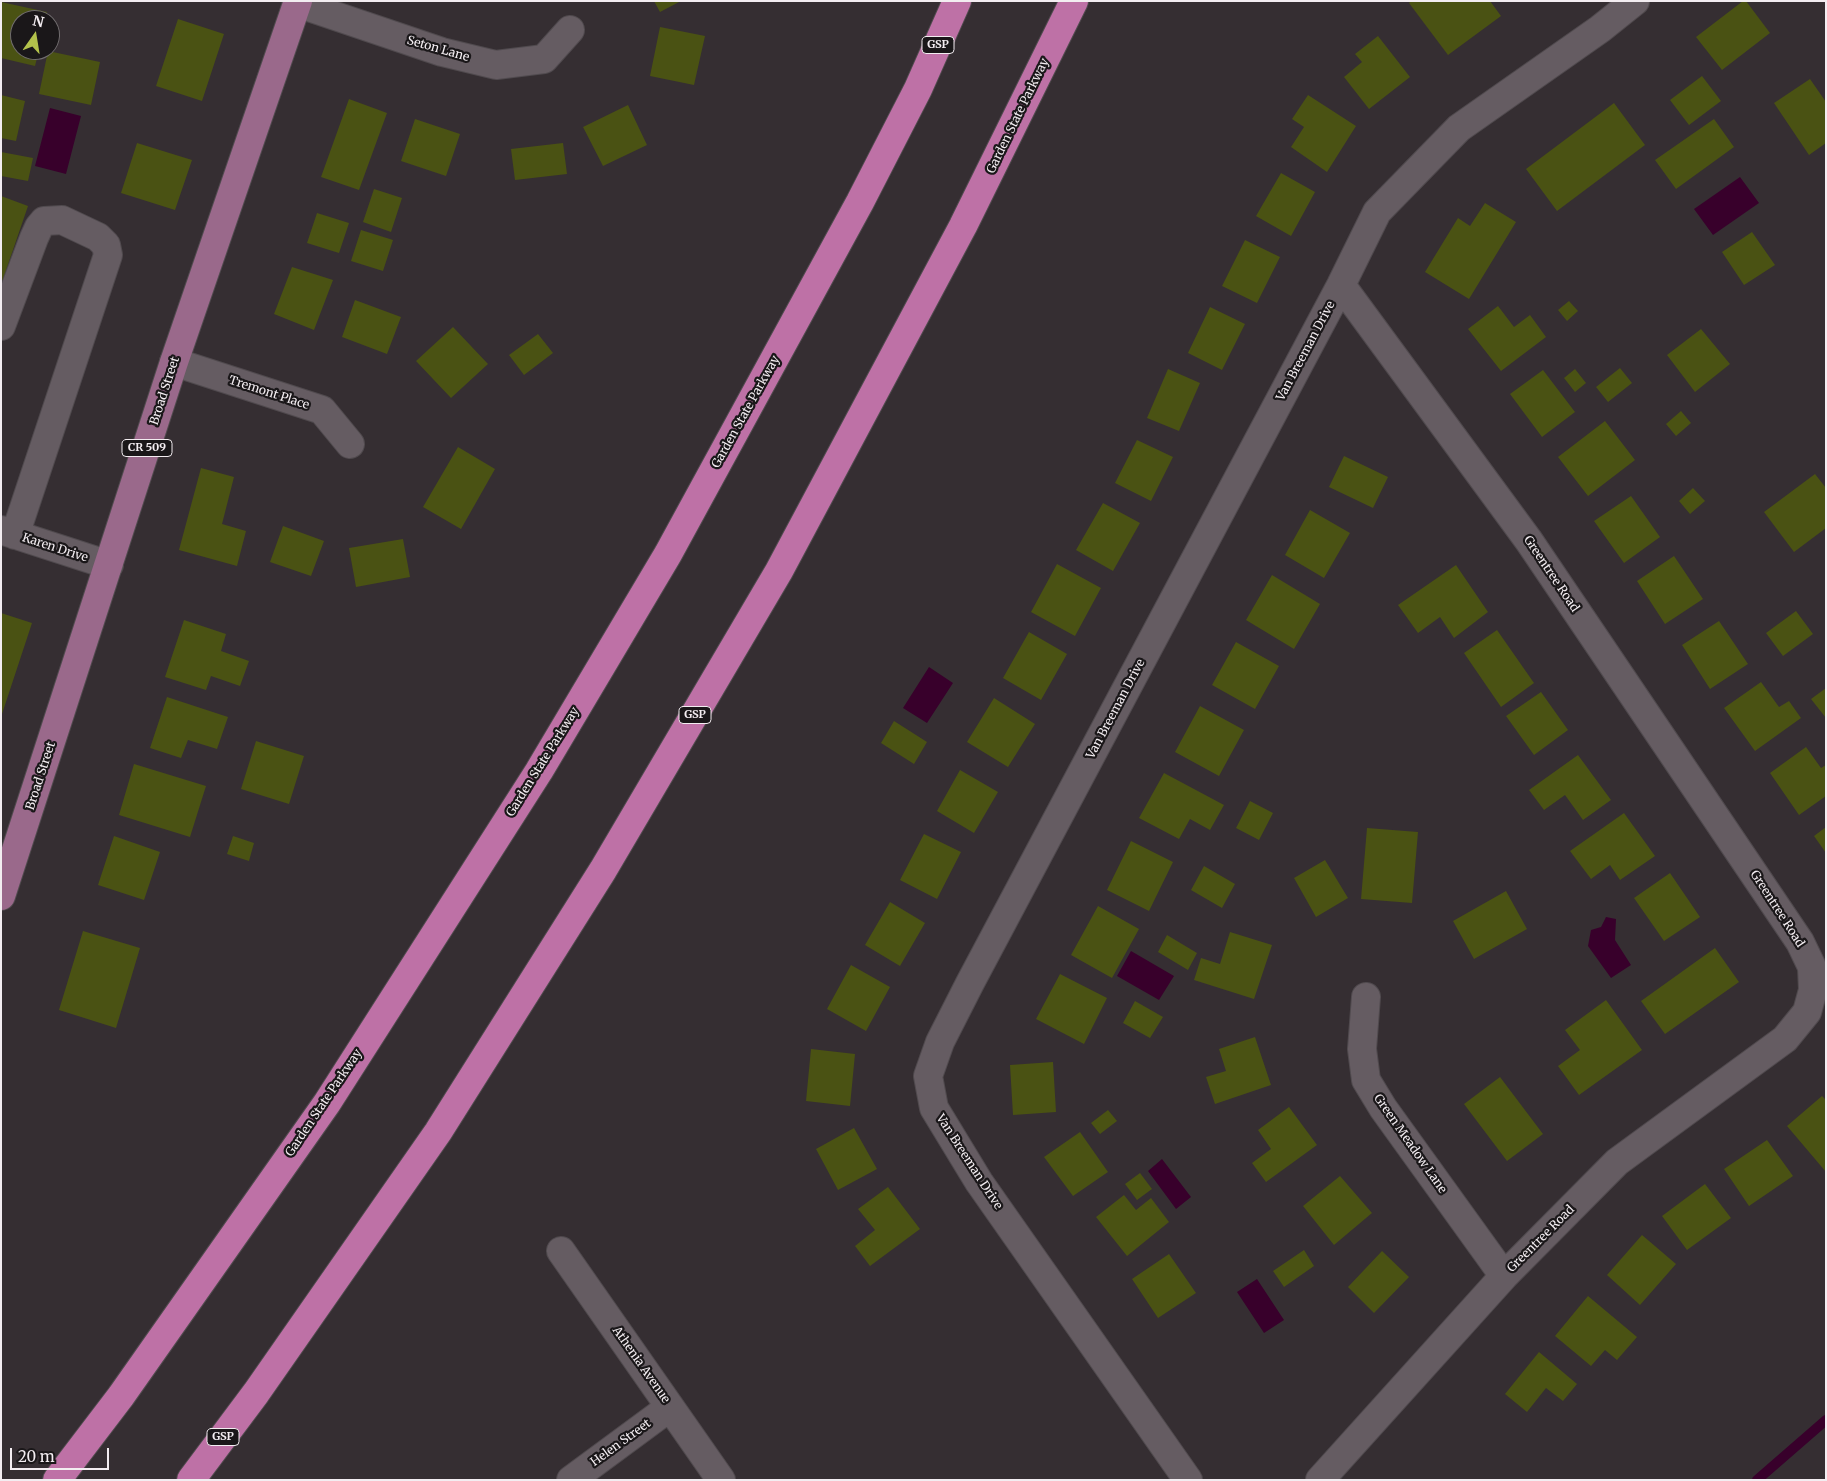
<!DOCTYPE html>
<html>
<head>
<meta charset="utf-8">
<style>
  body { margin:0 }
  #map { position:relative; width:1827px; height:1481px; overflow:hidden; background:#352e32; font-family:Merriweather,serif }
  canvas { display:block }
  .frame { position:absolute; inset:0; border:2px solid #f3edf1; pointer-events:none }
  .north { position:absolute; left:10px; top:10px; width:50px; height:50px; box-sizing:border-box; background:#1a1719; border:1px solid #716d6f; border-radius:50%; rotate:13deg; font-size:14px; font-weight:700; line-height:20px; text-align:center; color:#f3edf1 }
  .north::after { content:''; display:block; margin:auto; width:18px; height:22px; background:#b3c24b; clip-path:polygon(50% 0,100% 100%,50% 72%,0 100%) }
  .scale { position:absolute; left:10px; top:1448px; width:99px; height:22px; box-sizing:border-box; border:2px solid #f3edf1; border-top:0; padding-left:6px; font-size:15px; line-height:18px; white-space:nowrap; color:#f3edf1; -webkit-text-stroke:4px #1a1719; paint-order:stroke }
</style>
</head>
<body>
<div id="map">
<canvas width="1827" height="1481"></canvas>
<div class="frame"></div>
<div class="north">N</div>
<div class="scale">20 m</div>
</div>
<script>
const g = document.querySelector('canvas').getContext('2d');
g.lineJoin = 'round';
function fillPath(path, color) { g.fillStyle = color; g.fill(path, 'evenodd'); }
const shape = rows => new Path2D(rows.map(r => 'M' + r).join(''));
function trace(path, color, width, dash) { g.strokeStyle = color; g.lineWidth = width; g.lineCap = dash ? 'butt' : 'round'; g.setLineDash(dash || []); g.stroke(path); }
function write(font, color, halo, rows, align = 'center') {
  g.font = font + ' Merriweather,serif'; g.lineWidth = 4.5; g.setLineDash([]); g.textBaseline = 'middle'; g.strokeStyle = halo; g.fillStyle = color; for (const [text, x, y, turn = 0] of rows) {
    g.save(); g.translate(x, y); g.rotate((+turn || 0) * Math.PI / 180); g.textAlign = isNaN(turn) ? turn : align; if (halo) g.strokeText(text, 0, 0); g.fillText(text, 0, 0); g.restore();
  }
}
const water = shape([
  [50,108,81,116,66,174,35,166],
  [1740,177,1759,203,1713,235,1694,209],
  [929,667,953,683,927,723,903,708],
  [1606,917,1616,919,1615,940,1631,965,1611,978,1588,946,1591,930,1601,927],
  [1131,951,1174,976,1159,1000,1117,976],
  [1162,1159,1191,1197,1176,1209,1148,1171],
  [1257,1279,1284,1320,1264,1333,1237,1292]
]);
const stream = shape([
  [1757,1480,1826,1420]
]);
const building = shape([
  [654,1,681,1,660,12],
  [1411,1,1490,1,1501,16,1448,55,1409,3],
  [1743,1,1746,1,1770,33,1722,70,1696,37],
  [1,2,47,12,45,20,20,20,20,50,39,50,35,66,1,58],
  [178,19,224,34,202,101,156,86],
  [660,27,705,36,694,85,650,76],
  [1378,36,1410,77,1369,109,1344,77,1362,62,1355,54],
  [48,51,100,62,91,105,39,94],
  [1702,76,1721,101,1689,125,1670,100],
  [1810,79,1826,102,1826,143,1809,155,1774,103],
  [1,95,25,101,16,141,1,138],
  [1308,95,1356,126,1327,172,1291,147,1304,127,1292,119],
  [349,99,387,113,359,190,321,177],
  [1614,103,1645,145,1557,211,1526,169],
  [628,105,647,145,603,166,583,127],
  [415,119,460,134,446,176,401,161],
  [1714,119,1734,147,1676,189,1655,160],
  [137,143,192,160,175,210,121,193],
  [563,143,567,174,515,180,511,149],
  [1,152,33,158,28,181,1,176],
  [1281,173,1315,192,1291,236,1256,216],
  [374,189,402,198,391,232,363,222],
  [1,196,28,206,2,282,1,282],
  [1485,203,1516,222,1469,299,1425,272,1458,218,1470,226],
  [317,213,349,223,339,253,307,243],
  [361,230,393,240,383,271,351,261],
  [1752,232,1775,265,1744,285,1722,252],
  [1245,240,1280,257,1257,303,1222,286],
  [292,267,333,280,314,330,274,314],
  [355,300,401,317,387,354,342,337],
  [1569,301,1578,311,1567,321,1558,310],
  [1498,306,1514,327,1530,315,1546,337,1501,371,1468,329],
  [1210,307,1245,324,1222,370,1188,353],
  [453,327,488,364,451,398,416,361],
  [1701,329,1730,364,1695,392,1667,355],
  [538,334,553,353,524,375,509,355],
  [1620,368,1632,383,1608,402,1596,387],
  [1168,369,1200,383,1179,431,1147,418],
  [1575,369,1586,383,1575,392,1564,378],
  [1543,370,1575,412,1542,437,1510,394],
  [1681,411,1691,423,1676,436,1666,424],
  [1605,421,1635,460,1588,496,1558,457],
  [1137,440,1173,457,1151,501,1115,483],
  [458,447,495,469,461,529,423,507],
  [1344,456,1388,477,1373,508,1329,487],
  [201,468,234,477,222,524,246,531,237,566,179,550],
  [1815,474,1826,488,1826,528,1794,552,1764,512],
  [1693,488,1705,501,1690,514,1679,501],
  [1631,496,1660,537,1624,563,1594,521],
  [1103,503,1140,523,1113,571,1076,550],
  [1310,510,1350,533,1324,578,1285,555],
  [283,526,324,541,311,576,270,562],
  [403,539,410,577,356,587,349,548],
  [1674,556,1703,599,1665,624,1637,581],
  [1057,564,1101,588,1075,636,1031,612],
  [1456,565,1488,612,1454,638,1440,617,1418,633,1398,605],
  [1272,575,1320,604,1294,649,1246,620],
  [1796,611,1813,634,1783,656,1766,633],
  [1,613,32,623,2,714,1,714],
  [184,620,226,634,221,651,249,661,240,686,211,676,206,690,165,677],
  [1719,621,1748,664,1710,689,1682,645],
  [1497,630,1534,683,1501,707,1464,653],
  [1029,632,1067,654,1041,700,1003,678],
  [1236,642,1279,666,1255,709,1212,685],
  [1761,682,1779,707,1789,701,1801,718,1755,751,1724,708],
  [1826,688,1826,718,1811,699],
  [1541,692,1568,730,1534,755,1506,716],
  [167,697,228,717,217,749,188,740,181,758,150,748],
  [994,698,1035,724,1008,767,967,742],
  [1200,706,1244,730,1219,776,1175,752],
  [894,721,927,742,914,764,881,743],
  [256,741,304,756,289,804,241,789],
  [1806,747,1821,768,1826,765,1826,796,1799,815,1770,773],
  [1578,755,1611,800,1583,820,1565,795,1544,810,1529,790],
  [134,764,206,786,190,837,119,815],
  [960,770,998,792,974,833,937,811],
  [1164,773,1224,805,1210,830,1190,819,1179,839,1139,818],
  [1250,801,1273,813,1259,840,1236,828],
  [1624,813,1655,856,1620,880,1610,865,1591,879,1570,851],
  [1826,827,1826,853,1814,836],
  [1367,828,1418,832,1412,903,1361,899],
  [924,834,961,852,937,899,900,880],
  [114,836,160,852,144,900,98,885],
  [233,836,254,843,249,861,227,854],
  [1131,841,1173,862,1149,911,1107,890],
  [1325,860,1348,898,1316,917,1294,878],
  [1204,866,1235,884,1222,908,1191,890],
  [1670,873,1700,917,1664,941,1634,898],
  [1506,891,1527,929,1474,959,1453,921],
  [890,902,925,923,900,966,865,945],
  [1098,906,1139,929,1112,978,1071,955],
  [83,931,140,948,116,1028,59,1010],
  [1230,932,1272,945,1254,999,1194,980,1201,958,1220,964],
  [1167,935,1197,953,1188,970,1158,952],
  [1715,948,1739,982,1665,1034,1641,1001],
  [851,965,890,987,866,1031,827,1009],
  [1060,974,1107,998,1084,1044,1036,1019],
  [1606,1000,1642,1050,1579,1095,1558,1066,1580,1050,1565,1030],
  [1135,1001,1163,1017,1150,1038,1123,1023],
  [1255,1037,1271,1085,1215,1104,1206,1077,1226,1071,1219,1049],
  [811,1049,855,1054,850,1106,806,1101],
  [1053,1062,1056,1112,1013,1115,1010,1065],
  [1500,1077,1543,1134,1507,1161,1464,1104],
  [1822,1096,1826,1100,1826,1172,1787,1126],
  [1289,1107,1317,1145,1266,1182,1252,1163,1271,1149,1258,1130],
  [1108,1110,1117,1121,1100,1134,1091,1123],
  [854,1128,877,1169,838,1190,816,1149],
  [1080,1132,1108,1172,1073,1196,1044,1157],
  [1767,1140,1793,1176,1749,1206,1724,1169],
  [1140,1173,1152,1189,1137,1200,1125,1184],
  [1340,1176,1372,1213,1334,1245,1303,1206],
  [1705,1184,1731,1218,1687,1250,1662,1216],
  [888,1187,920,1229,870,1266,855,1246,875,1230,858,1209],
  [1124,1195,1136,1210,1151,1198,1169,1222,1127,1256,1096,1217],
  [1642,1235,1676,1264,1640,1305,1607,1275],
  [1304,1250,1314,1266,1284,1287,1273,1271],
  [1382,1251,1409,1277,1374,1313,1348,1287],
  [1169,1254,1196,1293,1158,1318,1132,1279],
  [1588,1296,1637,1337,1617,1360,1605,1350,1591,1366,1555,1336],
  [1539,1352,1577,1384,1563,1401,1546,1388,1527,1412,1505,1394]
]);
const minor = shape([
  [297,3,442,52,496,65,544,59,570,30],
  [1,326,34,238,39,227,44,221,62,220,98,237,106,245,108,255,15,535],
  [174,362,322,410,350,444],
  [1,530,109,565],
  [1366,997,1362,1049,1366,1080,1383,1108,1504,1276],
  [561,1251,721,1480],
  [571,1480,670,1407],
  [1188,1480,979,1182,934,1108,928,1076,940,1042,970,983,1341,285,1377,212,1459,128,1600,29,1635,1],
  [1320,1480,1504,1276,1617,1162,1785,1039,1807,1012,1813,990,1812,967,1800,942,1529,541,1341,285]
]);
const major = shape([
  [1,896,174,362,298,1]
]);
const highway = shape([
  [57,1480,121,1396,327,1103,539,771,668,554,860,202,918,89,957,1],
  [191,1480,256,1393,438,1132,603,870,779,571,963,226,1074,1]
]);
const shields = [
  [938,45,32],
  [147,448,50],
  [695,715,32],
  [223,1437,32]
];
const shieldNames = [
  ["GSP",938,45],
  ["CR 509",147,448],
  ["GSP",695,715],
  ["GSP",223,1437]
];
const streetNames = [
  ["Seton Lane",438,49,16],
  ["Garden State Parkway",1018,116,-64],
  ["Van Breeman Drive",1306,351,-62],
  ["Broad Street",165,391,-72],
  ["Tremont Place",269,393,18],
  ["Garden State Parkway",746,412,-61],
  ["Karen Drive",55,548,18],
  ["Greentree Road",1551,574,56],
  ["Van Breeman Drive",1116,709,-62],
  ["Garden State Parkway",543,762,-58],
  ["Broad Street",41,776,-72],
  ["Greentree Road",1777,909,57],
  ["Garden State Parkway",324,1103,-56],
  ["Green Meadow Lane",1410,1144,55],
  ["Van Breeman Drive",969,1162,57],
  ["Greentree Road",1541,1239,-45],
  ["Athenia Avenue",641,1365,55],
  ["Helen Street",621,1443,-36]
];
fillPath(water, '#38002b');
trace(stream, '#38002b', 10);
fillPath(building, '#4a5213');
trace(minor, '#504a4e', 30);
trace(major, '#504a4e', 30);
trace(highway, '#504a4e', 30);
trace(minor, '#655c62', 28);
trace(major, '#9a698b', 28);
trace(highway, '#be71a6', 28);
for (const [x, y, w] of shields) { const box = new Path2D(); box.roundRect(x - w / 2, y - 8.5, w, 17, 4); g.fillStyle = '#1a1719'; g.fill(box); trace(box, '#f3edf1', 1); }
write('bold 11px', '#f3edf1', null, shieldNames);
write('12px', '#f3edf1', '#1a1719', streetNames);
</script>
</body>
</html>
